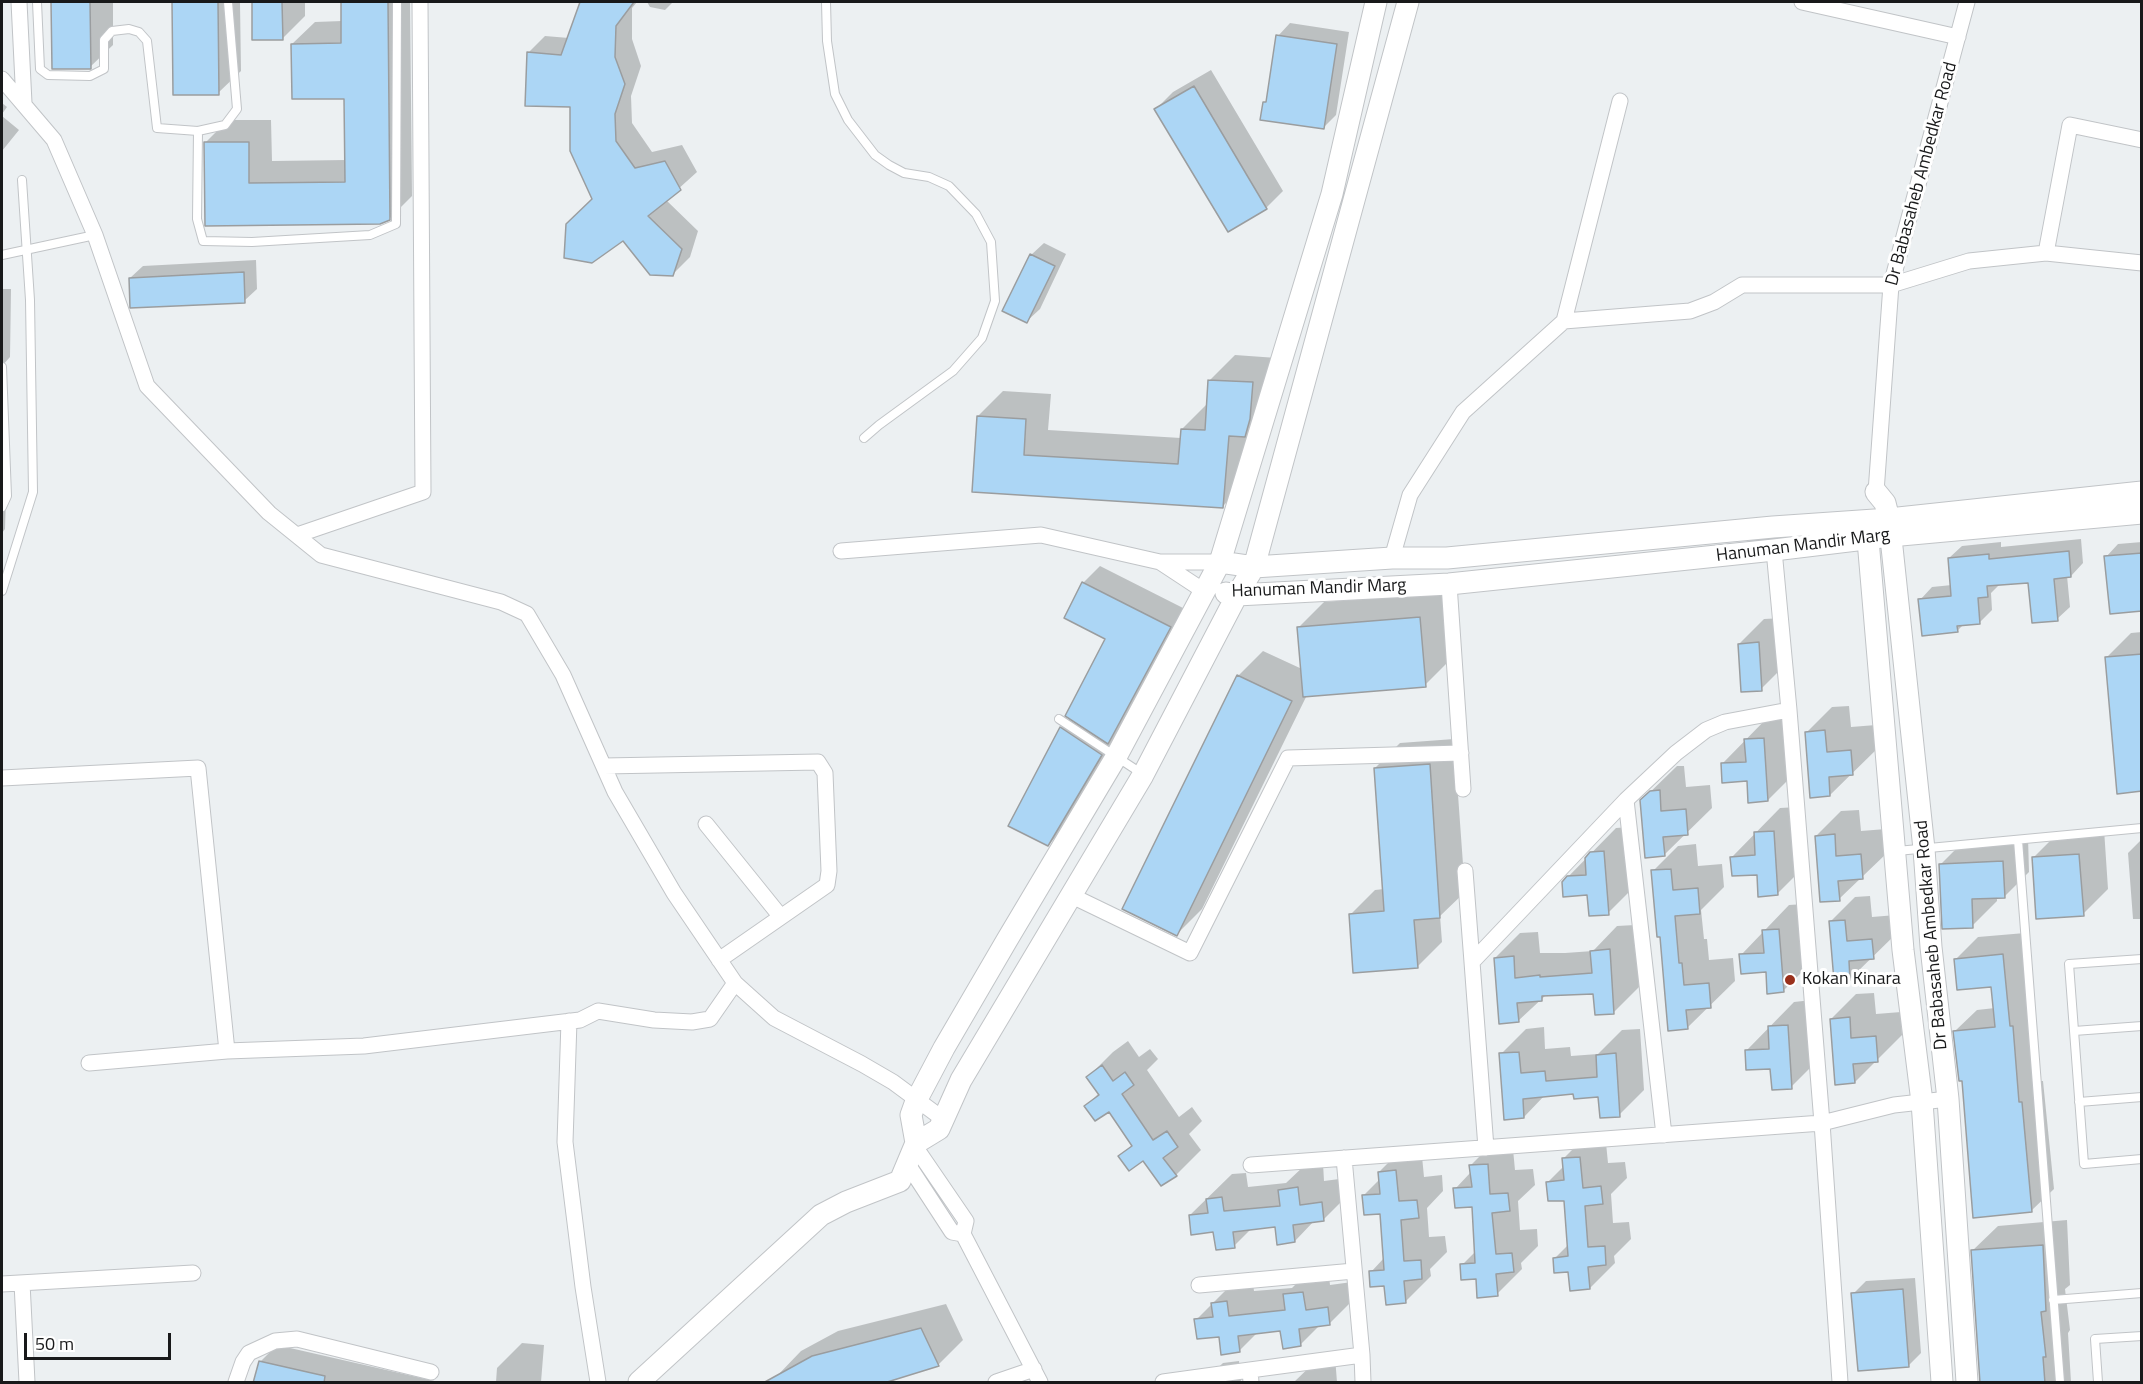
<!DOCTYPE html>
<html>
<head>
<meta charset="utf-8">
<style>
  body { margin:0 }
  #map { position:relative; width:2143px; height:1384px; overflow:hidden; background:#ecf0f2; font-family:"Titillium Web",sans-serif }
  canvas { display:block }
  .frame { position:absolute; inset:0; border:3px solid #18191a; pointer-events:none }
  .scale { position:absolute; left:24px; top:1333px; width:147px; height:27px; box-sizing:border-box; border:3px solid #18191a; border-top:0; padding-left:8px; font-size:18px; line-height:21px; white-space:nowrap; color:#18191a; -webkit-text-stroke:4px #fff; paint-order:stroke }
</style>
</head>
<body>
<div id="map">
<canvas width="2143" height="1384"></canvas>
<div class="frame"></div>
<div class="scale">50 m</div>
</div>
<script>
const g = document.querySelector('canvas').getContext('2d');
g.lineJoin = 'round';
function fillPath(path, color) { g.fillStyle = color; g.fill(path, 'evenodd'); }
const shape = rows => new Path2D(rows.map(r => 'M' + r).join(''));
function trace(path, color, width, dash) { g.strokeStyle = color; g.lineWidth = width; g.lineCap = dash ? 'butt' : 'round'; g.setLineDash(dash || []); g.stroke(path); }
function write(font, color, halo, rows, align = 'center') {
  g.font = font + ' "Titillium Web",sans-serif'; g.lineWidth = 6; g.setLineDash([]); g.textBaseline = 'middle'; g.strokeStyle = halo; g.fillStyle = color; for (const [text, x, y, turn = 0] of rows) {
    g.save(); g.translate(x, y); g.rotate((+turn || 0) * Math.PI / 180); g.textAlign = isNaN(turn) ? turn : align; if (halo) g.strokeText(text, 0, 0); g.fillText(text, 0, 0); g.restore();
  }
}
const shadow = shape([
  [53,2,113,2,113,45,90,67,54,68],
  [174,2,305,2,305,16,282,39,253,3,240,3,241,71,218,93,175,94],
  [342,2,410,2,412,196,389,219,207,225,205,143,228,120,271,120,272,161,346,160,345,97,292,44,315,22,342,21],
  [582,2,637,2,632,8,632,39,641,66,631,96,632,123,652,152,682,145,697,172,666,200,698,231,690,257,673,274,594,199,571,106,528,53,545,36,569,38],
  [647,2,673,2,665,10,650,7],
  [1290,23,1349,32,1336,115,1323,128,1265,103,1268,99,1278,36],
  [1211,70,1283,191,1266,208,1229,230,1156,109,1173,92],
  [2,103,7,107,2,114],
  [2,116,19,130,2,151],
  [1044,243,1066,254,1040,309,1027,321,1031,255],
  [256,260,257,289,244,301,130,278,143,266],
  [2,289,11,289,10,357,2,366],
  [1235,355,1277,358,1247,482,1222,507,973,491,978,416,1003,391,1051,394,1048,430,1181,438,1182,429,1207,404,1210,380],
  [2,463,7,464,5,529,2,533],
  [2081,539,2083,563,2071,576,2067,576,2070,607,2057,619,2029,581,2000,584,1991,593,1992,610,1979,623,1964,624,1957,631,1920,600,1932,587,1952,585,1949,558,1962,546,2001,542,2001,547],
  [2142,542,2142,610,2106,557,2118,544],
  [1100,566,1187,610,1125,726,1115,735,1118,737,1065,828,1048,845,1010,826,1061,727,1071,718,1107,638,1083,583],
  [1444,592,1450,660,1425,685,1307,695,1202,909,1177,934,1238,676,1263,651,1302,669,1299,627,1324,602],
  [1783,618,1786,664,1761,689,1739,644,1764,619],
  [2142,632,2142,790,2106,658,2131,633],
  [1849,706,1851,727,1876,725,1878,748,1830,795,1807,732,1832,707],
  [1788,713,1793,775,1768,800,1748,780,1722,764,1771,714],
  [1454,739,1465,892,1440,916,1442,942,1417,967,1350,915,1375,890,1384,889,1375,768,1400,743],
  [1677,766,1684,766,1686,787,1710,785,1712,808,1664,855,1642,800],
  [1798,807,1802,869,1777,894,1758,873,1732,857,1780,808],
  [1859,810,1861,831,1886,829,1887,853,1839,899,1816,836,1841,811],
  [1629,827,1633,888,1608,913,1589,893,1563,882,1616,828],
  [2104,829,2108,889,2083,914,2033,858,2058,833],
  [2028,837,2029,872,2004,897,1997,897,1997,901,1972,926,1940,865,1965,840],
  [2142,839,2142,919,2133,919,2128,853],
  [1696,844,1698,866,1722,864,1724,887,1701,910,1704,939,1707,939,1709,960,1733,958,1735,981,1687,1028,1661,935,1653,871,1678,846],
  [1870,896,1872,917,1896,915,1898,932,1850,979,1830,922,1855,897],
  [1804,904,1808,966,1783,991,1767,971,1741,955,1789,905],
  [1635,925,1639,987,1614,1012,1594,992,1546,995,1518,1021,1495,958,1520,933,1538,932,1540,953,1565,953,1593,951,1617,926],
  [2025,933,2040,1081,2043,1081,2054,1189,2032,1210,1963,1080,1955,1031,1977,1010,1995,1008,1992,985,1956,959,1978,937],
  [1874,993,1876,1014,1901,1012,1902,1035,1855,1082,1831,1019,1856,994],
  [1812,1000,1816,1062,1791,1087,1772,1067,1746,1051,1794,1002],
  [1544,1027,1545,1049,1570,1047,1571,1056,1598,1054,1622,1030,1640,1029,1644,1090,1619,1115,1600,1095,1575,1093,1545,1095,1524,1117,1501,1054,1526,1029],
  [1128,1041,1139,1057,1150,1049,1158,1059,1147,1070,1179,1117,1192,1107,1202,1121,1189,1134,1201,1150,1176,1175,1144,1159,1120,1157,1133,1144,1109,1110,1086,1106,1099,1093,1088,1077,1113,1052],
  [1605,1133,1608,1163,1625,1162,1627,1178,1611,1194,1613,1223,1629,1222,1631,1239,1614,1256,1615,1263,1590,1288,1555,1258,1568,1245,1565,1199,1548,1182,1564,1166,1563,1159,1588,1134],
  [1512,1139,1515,1170,1533,1169,1535,1185,1518,1201,1520,1230,1537,1229,1538,1246,1521,1263,1522,1269,1497,1294,1462,1265,1476,1251,1473,1206,1455,1189,1471,1172,1471,1165,1496,1140],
  [1421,1146,1424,1177,1442,1175,1443,1191,1427,1208,1429,1237,1445,1236,1447,1252,1430,1269,1431,1276,1406,1301,1371,1272,1384,1258,1382,1213,1363,1196,1380,1179,1379,1172,1404,1147],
  [1323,1163,1324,1181,1347,1178,1349,1194,1324,1219,1315,1220,1295,1241,1276,1226,1252,1228,1234,1246,1215,1230,1190,1215,1232,1174,1246,1173,1248,1187,1286,1183,1305,1165],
  [2067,1220,2070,1285,2065,1289,2070,1330,2068,1333,2071,1382,1981,1382,1972,1251,1998,1226],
  [1328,1268,1330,1285,1352,1282,1354,1299,1329,1324,1320,1325,1300,1345,1281,1330,1258,1332,1239,1351,1220,1335,1196,1320,1238,1278,1252,1277,1254,1291,1292,1288,1310,1270],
  [1915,1278,1921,1353,1908,1366,1853,1294,1866,1281],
  [946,1304,963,1340,939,1364,879,1382,776,1377,801,1351,838,1331],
  [522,1343,544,1345,541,1382,496,1382,497,1368],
  [277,1345,439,1382,255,1382,260,1362],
  [1335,1357,1337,1382,1294,1382,1319,1358],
  [1239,1361,1241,1382,1203,1382,1223,1363]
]);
const building = shape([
  [51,2,90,2,91,69,52,69,51,2],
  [172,2,218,2,219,95,173,95,172,2],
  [252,2,282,2,283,40,252,40,252,2],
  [341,2,388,2,390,220,380,224,205,226,204,142,249,142,249,183,345,182,344,99,292,99,291,44,341,43,341,2],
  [580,2,634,2,616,26,615,57,625,84,615,114,616,141,635,168,665,161,681,190,648,216,682,249,673,276,650,275,623,241,592,263,564,258,566,224,592,199,570,151,570,107,525,106,527,52,561,55,580,2],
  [1276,35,1337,44,1324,129,1260,120,1263,102,1266,102,1276,35],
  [1194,86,1267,209,1228,232,1154,109,1194,86],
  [1030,254,1055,266,1027,323,1002,311,1030,254],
  [244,272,245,303,130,308,129,278,244,272],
  [1208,380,1253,382,1250,419,1245,437,1229,436,1223,508,972,492,977,416,1026,419,1024,455,1178,464,1181,429,1205,430,1208,380],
  [2069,551,2071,577,2054,579,2058,621,2032,623,2028,583,1987,586,1988,597,1978,598,1980,624,1957,626,1958,632,1922,636,1918,599,1951,596,1948,558,1989,554,1989,559,2069,551],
  [2142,553,2142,611,2110,614,2104,556,2142,553],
  [1082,582,1171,627,1108,744,1065,716,1105,639,1064,618,1082,582],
  [1420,617,1426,687,1303,697,1297,627,1420,617],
  [1759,642,1762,691,1741,692,1738,644,1759,642],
  [2142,654,2142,791,2117,794,2105,657,2142,654],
  [1237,675,1292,701,1177,936,1122,909,1237,675],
  [1060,727,1102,755,1048,846,1008,826,1060,727],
  [1825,730,1827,752,1851,750,1853,775,1829,777,1830,796,1810,798,1805,732,1825,730],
  [1764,738,1768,801,1748,803,1747,781,1722,783,1721,763,1746,762,1744,739,1764,738],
  [1430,764,1440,918,1414,920,1418,968,1353,973,1349,914,1384,911,1374,768,1430,764],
  [1660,790,1661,811,1686,809,1688,835,1663,837,1665,856,1645,858,1640,800,1650,791,1660,790],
  [1774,831,1778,895,1758,897,1757,875,1732,876,1730,857,1755,855,1754,832,1774,831],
  [1835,834,1836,856,1861,854,1863,879,1838,881,1840,901,1820,902,1815,836,1835,834],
  [1604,851,1609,915,1589,916,1587,895,1563,897,1562,882,1567,876,1586,875,1585,858,1590,852,1604,851],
  [2079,854,2084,916,2036,919,2032,857,2079,854],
  [2003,861,2005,898,1972,899,1973,928,1942,929,1939,864,2003,861],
  [1671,869,1673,890,1698,888,1700,914,1675,916,1679,963,1682,963,1684,985,1709,983,1711,1008,1686,1010,1688,1029,1668,1031,1660,937,1657,937,1651,870,1671,869],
  [1845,920,1847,941,1872,939,1874,959,1849,961,1850,980,1834,981,1829,921,1845,920],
  [1779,929,1784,992,1767,994,1766,972,1741,974,1739,954,1764,953,1762,930,1779,929],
  [1610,949,1614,1014,1595,1015,1593,994,1542,996,1542,1001,1517,1003,1519,1022,1499,1024,1494,958,1514,956,1515,978,1540,975,1540,977,1592,973,1590,951,1610,949],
  [2003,954,2010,1026,2013,1026,2019,1102,2022,1102,2032,1212,1973,1218,1962,1081,1959,1081,1953,1031,1995,1027,1991,987,1957,990,1954,959,2003,954],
  [1850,1017,1851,1038,1876,1036,1878,1062,1853,1064,1855,1083,1835,1085,1830,1019,1850,1017],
  [1788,1025,1792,1089,1772,1090,1770,1069,1746,1070,1745,1050,1769,1049,1768,1026,1788,1025],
  [1519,1052,1521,1073,1545,1071,1546,1081,1597,1077,1596,1055,1616,1053,1620,1117,1600,1118,1598,1097,1574,1099,1573,1094,1523,1099,1524,1118,1504,1120,1499,1053,1519,1052],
  [1102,1065,1113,1081,1125,1072,1134,1085,1122,1094,1153,1140,1167,1131,1178,1147,1163,1158,1177,1176,1161,1186,1143,1161,1129,1171,1118,1156,1132,1146,1109,1112,1095,1121,1084,1106,1099,1095,1086,1077,1102,1065],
  [1580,1157,1583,1188,1601,1186,1603,1204,1585,1206,1588,1247,1605,1246,1606,1265,1588,1267,1590,1289,1570,1291,1568,1272,1554,1273,1553,1258,1568,1256,1564,1201,1548,1201,1546,1182,1564,1180,1562,1158,1580,1157],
  [1488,1164,1490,1194,1508,1193,1510,1211,1492,1213,1496,1254,1512,1253,1514,1272,1496,1274,1498,1296,1477,1298,1476,1279,1461,1280,1460,1264,1475,1263,1472,1207,1455,1208,1453,1188,1472,1187,1469,1165,1488,1164],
  [1396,1170,1399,1201,1417,1200,1419,1218,1401,1220,1404,1261,1421,1260,1422,1279,1404,1281,1406,1303,1386,1305,1384,1286,1370,1287,1369,1271,1384,1270,1380,1214,1364,1215,1362,1195,1380,1194,1378,1172,1396,1170],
  [1298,1187,1300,1205,1322,1202,1324,1221,1293,1225,1295,1242,1277,1245,1275,1227,1233,1232,1235,1248,1216,1250,1213,1232,1191,1235,1189,1215,1208,1213,1206,1199,1222,1197,1224,1211,1280,1206,1278,1190,1298,1187],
  [2043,1245,2046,1311,2041,1312,2046,1357,2043,1357,2045,1383,1980,1383,1971,1250,2043,1245],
  [1903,1289,1909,1367,1858,1371,1851,1293,1903,1289],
  [1303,1292,1306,1310,1328,1307,1330,1325,1299,1329,1301,1346,1283,1349,1280,1331,1238,1336,1240,1352,1221,1355,1219,1337,1197,1339,1194,1319,1213,1317,1211,1303,1227,1301,1229,1316,1285,1310,1283,1294,1303,1292],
  [921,1328,939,1366,884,1383,763,1383,812,1356,921,1328],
  [259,1361,325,1376,324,1383,253,1383,259,1361]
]);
const lane = shape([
  [37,2,40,69,48,75,90,76,104,69,104,40,112,31,129,29,139,32,147,41,157,128,198,131],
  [228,2,237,109,225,125,198,131,197,219,203,241,252,242,370,235,396,224,397,2],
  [826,2,827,41,835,94,848,120,875,155,889,165,904,173,929,177,949,186,976,214,991,242,995,301,982,338,953,371,879,425,864,438],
  [2,255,95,235],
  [2,367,7,496,2,507],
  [2,591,33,492,30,300,22,180],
  [1059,719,1141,773],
  [2018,840,2060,1382],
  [1897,851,2142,828],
  [2142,959,2069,964,2084,1164,2142,1159],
  [2074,1031,2142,1026],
  [2079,1102,2142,1097],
  [2053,1300,2142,1293],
  [2098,1382,2095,1339,2142,1336]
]);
const street = shape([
  [19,2,24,103],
  [1802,2,1958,37],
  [2,79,54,140,95,235,147,386,269,513,321,555,501,602,527,614,563,675,615,792,674,893,735,983,774,1018,862,1064,893,1082,943,1119],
  [1620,101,1564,321,1690,311,1714,302,1742,285,1891,285,1969,261,2046,253],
  [2142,140,2070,125,2046,253,2142,263],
  [1876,492,1891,285,1967,2],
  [297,535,423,492,420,2],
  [841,551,1041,535,1160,562,1220,562],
  [1392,558,1410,495,1463,412,1564,321],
  [1160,562,1204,591],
  [1449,584,1463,789],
  [1789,710,1822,1123,1840,1382],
  [604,766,818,762,825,773,829,871,827,885,719,960],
  [2,778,198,768,227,1051,364,1046,580,1020,598,1011,654,1020,692,1022,710,1019,735,983],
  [1626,800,1676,753,1706,730,1725,722,1789,710,1774,550],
  [706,824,781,917],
  [1465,871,1472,962],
  [1070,895,1190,953,1288,758,1461,753],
  [569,1021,565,1142,583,1287,598,1382],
  [89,1063,227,1051],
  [914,1145,966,1221,963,1234,1040,1382],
  [1486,1148,1472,962,1626,800,1664,1135],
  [1344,1158,1362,1355,1363,1382],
  [907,1163,952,1232,963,1234],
  [1251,1165,1822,1123,1894,1105,1948,1099],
  [22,1283,27,1382],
  [2,1284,193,1273],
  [1199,1285,1354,1271],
  [236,1382,243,1362,249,1353,275,1341,297,1339,431,1372],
  [996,1382,1034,1369],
  [1163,1382,1250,1370],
  [1251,1382,1250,1370,1362,1355]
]);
const secondary = shape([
  [1876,492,1885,503,1889,519,1924,849,1931,947,1948,1099,1967,1382],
  [1868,526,1868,540,1903,950,1922,1102,1942,1382],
  [1220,562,1254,567,1392,558,1447,558,1773,527,1889,519,2142,492],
  [1226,593,1237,595,1449,584,1774,550,1890,536,2142,513],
  [916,1143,911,1115,916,1101,944,1048,1007,940,1116,757,1220,562,1332,194,1376,2],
  [639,1382,821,1215,846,1202,900,1181,916,1143,939,1129,961,1080,1143,775,1237,595,1254,567,1408,2]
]);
const markers = [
  [1790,980,6,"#99301c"]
];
const streetNames = [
  ["Dr Babasaheb Ambedkar Road",1922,174,-75],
  ["Hanuman Mandir Marg",1803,546,-7],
  ["Hanuman Mandir Marg",1319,589,-2],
  ["Dr Babasaheb Ambedkar Road",1932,935,-95]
];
const poiNames = [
  ["Kokan Kinara",1802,980]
];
fillPath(shadow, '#0003');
fillPath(building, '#acd6f5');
trace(building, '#9a9d9f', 1.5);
trace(lane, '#c1c4c7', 10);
trace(street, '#c1c4c7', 17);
trace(secondary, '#c1c4c7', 23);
trace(lane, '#fff', 8);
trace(street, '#fff', 15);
trace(secondary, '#fff', 21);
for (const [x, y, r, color] of markers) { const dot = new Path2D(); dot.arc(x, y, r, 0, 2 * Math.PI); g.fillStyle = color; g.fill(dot); trace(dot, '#fff', 2); }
write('18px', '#18191a', '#fff', streetNames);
write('18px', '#18191a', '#fff', poiNames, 'left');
</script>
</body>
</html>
